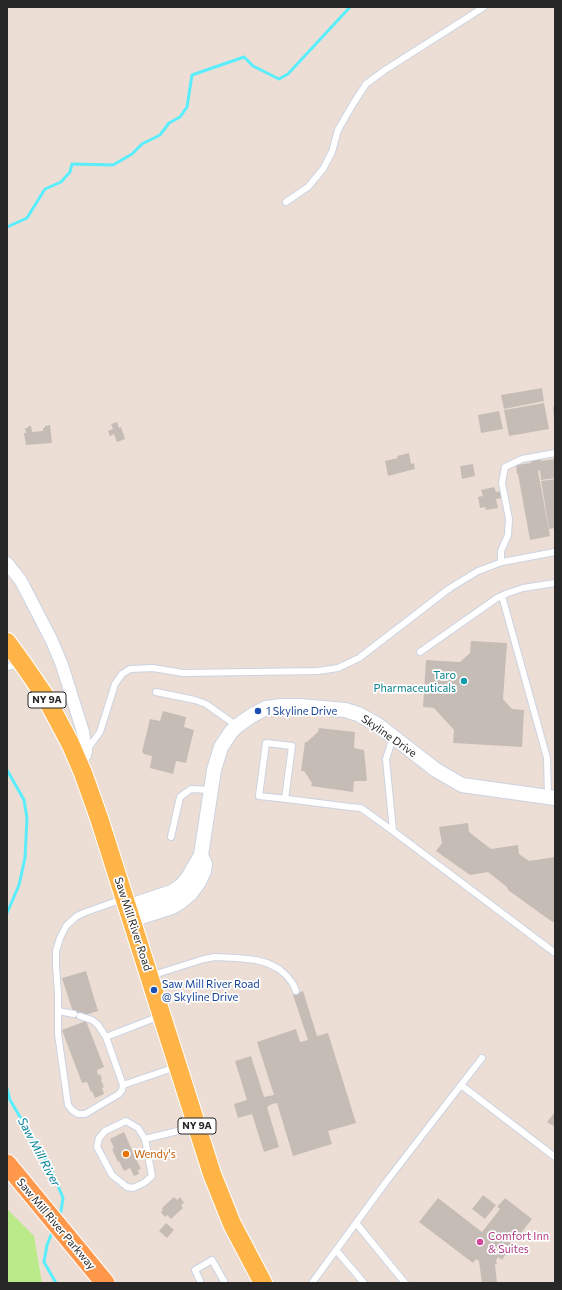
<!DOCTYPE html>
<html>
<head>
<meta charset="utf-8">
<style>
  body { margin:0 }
  #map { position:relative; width:562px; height:1290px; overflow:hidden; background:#ecded5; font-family:Commissioner,sans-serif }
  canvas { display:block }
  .frame { position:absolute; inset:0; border:8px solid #272727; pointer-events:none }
</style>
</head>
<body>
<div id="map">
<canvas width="562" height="1290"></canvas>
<div class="frame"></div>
</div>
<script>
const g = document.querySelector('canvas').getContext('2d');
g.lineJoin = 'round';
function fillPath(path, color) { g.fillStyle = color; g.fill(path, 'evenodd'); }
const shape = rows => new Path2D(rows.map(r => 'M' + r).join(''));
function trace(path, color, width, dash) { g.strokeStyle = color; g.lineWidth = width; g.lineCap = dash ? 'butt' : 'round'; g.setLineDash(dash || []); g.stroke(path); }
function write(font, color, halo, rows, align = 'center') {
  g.font = font + ' Commissioner,sans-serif'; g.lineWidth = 3.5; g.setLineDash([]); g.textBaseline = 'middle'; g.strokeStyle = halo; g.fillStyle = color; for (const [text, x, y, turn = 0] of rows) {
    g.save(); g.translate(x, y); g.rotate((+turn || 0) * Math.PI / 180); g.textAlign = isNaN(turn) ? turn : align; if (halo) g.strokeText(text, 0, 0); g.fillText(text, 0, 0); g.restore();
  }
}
const green = shape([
  [7,1209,34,1236,42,1283,7,1283]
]);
const stream = shape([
  [7,227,27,218,45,189,61,182,70,172,72,164,113,165,132,154,142,144,160,135,169,123,180,117,187,107,192,75,244,57,253,66,279,79,288,74,350,7],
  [7,770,24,800,27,818,25,858,19,885,7,913],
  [7,1088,10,1100,51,1169,63,1198,61,1211,59,1216],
  [53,1230,47,1245,44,1262,56,1283]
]);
const building = shape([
  [542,388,544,401,504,409,501,395],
  [544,403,549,429,509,436,504,410],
  [553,407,555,407,555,418,554,418],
  [499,411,503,429,481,433,478,415],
  [117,422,119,428,121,427,125,439,117,442,114,434,110,436,108,431,113,429,111,424],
  [50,425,52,443,26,445,24,433,26,433,25,428,28,428,28,426,31,426,32,432,43,431,43,428,45,428,45,426],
  [409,453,411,464,414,463,415,469,388,476,385,461,398,458,397,456],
  [540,458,541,461,555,459,555,478,541,480,540,470,538,471,550,536,530,540,518,474,529,472,517,474,516,465,531,463,530,459],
  [473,464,475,476,462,479,460,466],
  [555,479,555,528,549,529,541,481],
  [494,487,496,492,501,491,502,498,496,499,498,508,486,510,485,507,480,508,478,497,483,496,481,490],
  [471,641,507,643,503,699,512,709,524,710,522,747,453,743,454,730,434,708,423,707,426,660,460,662,470,653],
  [163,711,186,717,184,727,194,730,186,763,176,761,173,774,150,768,152,756,144,754,142,752,150,719,160,721],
  [319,728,355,732,354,748,364,750,367,781,354,781,353,792,311,786,312,783,304,771,301,771,305,742,307,742,318,732],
  [468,823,469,832,491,849,518,845,519,854,529,861,555,857,555,923,551,921,508,890,507,887,488,872,470,875,436,851,442,843,439,827],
  [86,971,98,1011,75,1018,62,978],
  [303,991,317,1036,328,1033,356,1123,328,1131,332,1144,293,1156,277,1103,272,1104,267,1107,279,1147,264,1152,252,1114,238,1118,234,1104,247,1100,235,1061,251,1056,264,1097,274,1095,257,1042,296,1029,300,1042,308,1040,293,995],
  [86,1021,104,1067,97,1070,98,1075,100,1074,102,1079,101,1080,104,1087,102,1088,104,1094,95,1098,92,1091,91,1092,87,1082,82,1083,62,1030],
  [555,1112,555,1127,547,1122],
  [124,1132,133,1152,136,1151,138,1155,135,1157,141,1169,138,1170,139,1174,134,1176,130,1168,124,1171,119,1161,118,1162,112,1149,114,1148,110,1139],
  [483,1195,496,1205,485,1219,472,1209],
  [174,1197,177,1200,180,1197,184,1203,181,1205,183,1208,171,1219,167,1215,165,1217,161,1212,163,1210,162,1208],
  [438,1198,482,1232,500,1209,497,1207,505,1198,532,1219,505,1253,506,1254,502,1260,498,1257,496,1260,497,1264,495,1264,497,1283,482,1283,479,1261,476,1259,473,1263,419,1222],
  [166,1223,174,1230,167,1238,159,1231]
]);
const service = shape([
  [286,202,308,187,323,169,332,152,338,130,353,104,366,84,385,70,484,7],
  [501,562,501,551,508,535,509,519,502,483,505,467,522,459,555,453],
  [502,596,547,758,548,797],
  [420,652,497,598,508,593,523,588,555,583],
  [7,667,20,664],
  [156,692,195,700,206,704,237,726],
  [393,737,386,759,393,831,555,953],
  [86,751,100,732,115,684,122,674,130,669,153,668,183,673,318,671,338,668,359,658,450,588,478,571,502,562,555,552],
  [285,799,292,746,266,743,259,796,287,799,350,807,361,808,393,831],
  [171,837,180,797,191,789,211,790],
  [123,899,86,912,77,916,66,926,60,938,56,951,56,965,58,994,58,1034,68,1105,72,1110,78,1114,85,1114,119,1094,122,1090,123,1085],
  [150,976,204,959,215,957,237,958,256,960,267,963,279,969,287,976,293,984,296,991],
  [58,1011,74,1014],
  [80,1016,92,1020,98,1025,106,1037],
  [160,1016,106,1037,123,1085,176,1067],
  [461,1085,482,1058],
  [126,1121,138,1128,145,1139,152,1176,144,1183,133,1188,127,1187,112,1175,97,1147,99,1138,105,1131,126,1121],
  [145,1139,194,1127],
  [356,1223,405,1283],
  [336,1250,364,1283],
  [201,1283,195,1270,212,1260,225,1283],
  [312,1283,386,1182,461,1085,555,1157]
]);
const minor = shape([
  [7,563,21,581,52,641,62,665,83,732,86,751,85,755,78,762]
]);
const tertiary = shape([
  [127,907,172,892,182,885,189,876,201,855,214,770,221,747,231,732,237,726,251,716,266,708,282,706,300,706,345,710,358,714,378,725,436,770,462,785,555,798],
  [131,920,172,907,179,903,191,893,199,882,204,871,205,864,201,855]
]);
const primary = shape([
  [7,642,23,664,45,696,70,743,83,773,99,818,212,1174,232,1224,263,1283]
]);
const trunk = shape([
  [7,1164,105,1283]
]);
const markers = [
  [464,681,4,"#0f9aa8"],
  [258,711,4,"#1a4fb4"],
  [154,990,4,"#1a4fb4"],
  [126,1154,4,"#e8710a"],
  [480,1242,4,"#d1479c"]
];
const shields = [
  [47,700,38],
  [197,1126,38]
];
const shieldNames = [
  ["NY 9A",47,700],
  ["NY 9A",197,1126]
];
const cultureNames = [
  ["Taro",456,675],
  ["Pharmaceuticals",456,688]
];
const transitNames = [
  ["1 Skyline Drive",266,711],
  ["Saw Mill River Road",162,984],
  ["@ Skyline Drive",162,997]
];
const streetNames = [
  ["Skyline Drive",389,736,35],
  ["Saw Mill River Road",133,924,72],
  ["Saw Mill River Parkway",56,1224,50]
];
const foodNames = [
  ["Wendy's",134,1154]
];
const hotelNames = [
  ["Comfort Inn",488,1236],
  ["& Suites",488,1249]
];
const waterNames = [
  ["Saw Mill River",39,1152,62]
];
fillPath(green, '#bbea8a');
trace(stream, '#5aedfc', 3);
fillPath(building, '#c6bcb6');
trace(service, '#cbd3e2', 8);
trace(minor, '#cbd3e2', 14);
trace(tertiary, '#cbd3e2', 16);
trace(primary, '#fff', 20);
trace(trunk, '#fff', 21);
trace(service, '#fff', 6);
trace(minor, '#fff', 12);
trace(tertiary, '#fff', 14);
trace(primary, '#ffb447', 18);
trace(trunk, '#ff984a', 19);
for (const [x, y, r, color] of markers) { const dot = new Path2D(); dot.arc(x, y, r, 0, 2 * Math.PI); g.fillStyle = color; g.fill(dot); trace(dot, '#fff', 1.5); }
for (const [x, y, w] of shields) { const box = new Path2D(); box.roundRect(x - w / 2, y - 8, w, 16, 3); g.fillStyle = '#fff'; g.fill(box); trace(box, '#272727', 1); }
write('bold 10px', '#272727', null, shieldNames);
write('11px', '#0d838f', '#fff', cultureNames, 'right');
write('11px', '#164399', '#fff', transitNames, 'left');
write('11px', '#272727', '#fff', streetNames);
write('11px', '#c56008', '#fff', foodNames, 'left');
write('11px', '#b23c85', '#fff', hotelNames, 'left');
write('italic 12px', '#01809a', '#fff', waterNames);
</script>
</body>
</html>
